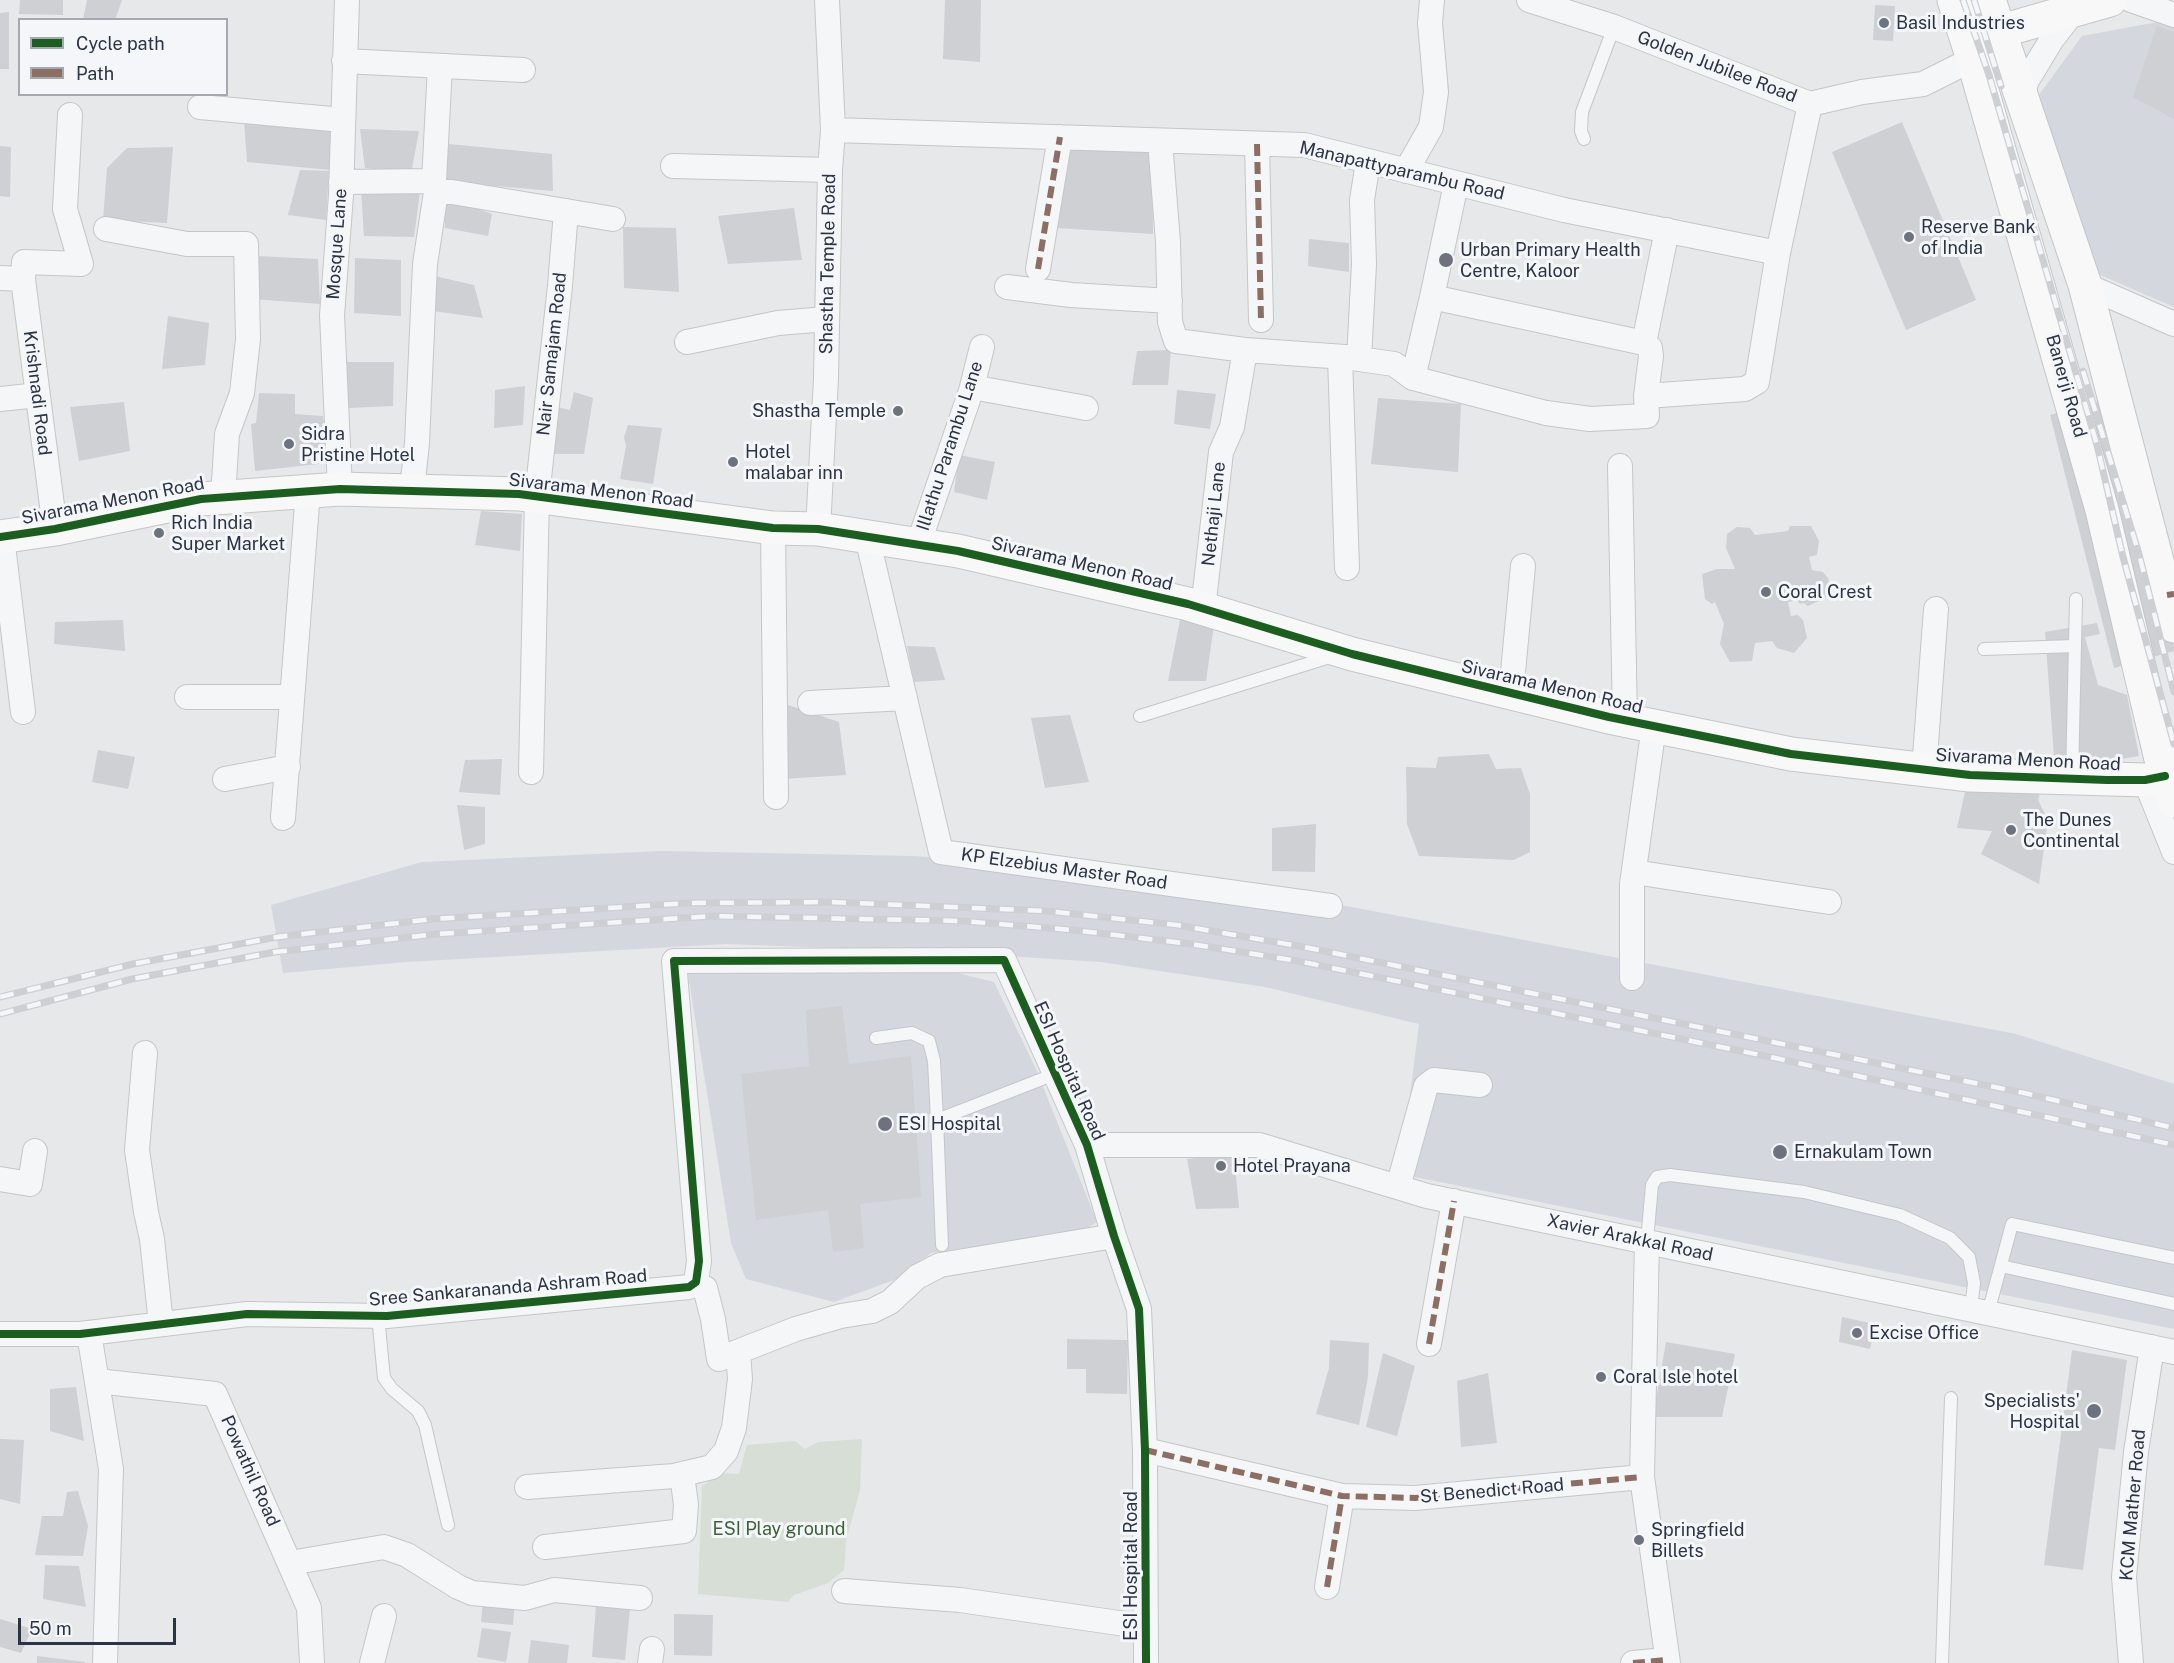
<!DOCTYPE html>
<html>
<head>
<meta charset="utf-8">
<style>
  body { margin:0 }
  #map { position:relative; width:2174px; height:1663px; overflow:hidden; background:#e6e8ea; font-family:"Public Sans",sans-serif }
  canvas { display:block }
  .legend { position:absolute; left:18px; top:18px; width:210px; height:78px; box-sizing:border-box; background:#f4f6f9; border:2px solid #a4a8b1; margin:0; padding:8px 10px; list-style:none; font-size:18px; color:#2b3445 }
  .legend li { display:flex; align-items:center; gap:12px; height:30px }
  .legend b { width:30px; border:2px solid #a4a8b1 }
  .scale { position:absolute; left:18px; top:1618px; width:158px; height:27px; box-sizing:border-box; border:3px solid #2b3445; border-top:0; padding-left:8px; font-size:18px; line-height:21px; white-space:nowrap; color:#2b3445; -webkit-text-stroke:4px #f4f6f9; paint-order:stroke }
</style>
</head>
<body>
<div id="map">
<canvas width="2174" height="1663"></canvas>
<ul class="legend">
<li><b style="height:8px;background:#1b5e20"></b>Cycle path</li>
<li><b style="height:8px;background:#8d6e63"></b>Path</li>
</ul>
<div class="scale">50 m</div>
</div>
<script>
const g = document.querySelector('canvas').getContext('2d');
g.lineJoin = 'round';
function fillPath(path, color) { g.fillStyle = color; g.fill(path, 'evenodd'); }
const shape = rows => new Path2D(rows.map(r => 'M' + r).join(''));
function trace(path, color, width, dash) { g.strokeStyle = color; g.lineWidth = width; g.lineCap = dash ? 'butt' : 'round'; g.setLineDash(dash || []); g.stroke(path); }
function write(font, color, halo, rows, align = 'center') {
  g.font = font + ' "Public Sans",sans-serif'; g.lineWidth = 6; g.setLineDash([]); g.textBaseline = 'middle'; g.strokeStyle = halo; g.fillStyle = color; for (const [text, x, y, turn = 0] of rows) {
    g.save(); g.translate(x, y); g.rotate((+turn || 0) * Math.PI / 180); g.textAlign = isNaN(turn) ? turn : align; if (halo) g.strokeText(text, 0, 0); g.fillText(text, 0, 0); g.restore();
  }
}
const built = shape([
  [2163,21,2174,25,2174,307,2098,274,2033,103,2082,36],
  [662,851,912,856,1105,867,1352,907,2016,1034,2174,1084,2174,1329,1400,1174,1419,1024,1265,987,1101,962,941,952,726,944,406,962,283,973,271,905,422,862],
  [687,968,945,970,994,982,1036,1069,1097,1222,1084,1230,1009,1248,977,1246,931,1253,905,1276,834,1302,746,1279,731,1243]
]);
const green = shape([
  [862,1439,860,1490,846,1541,844,1570,828,1583,794,1595,788,1602,698,1594,702,1486,723,1473,739,1474,747,1445,795,1441,805,1449,818,1442]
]);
const building = shape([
  [20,0,63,0,63,15,19,14],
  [87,0,122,0,121,3,115,20,83,20],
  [945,0,981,0,980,62,943,59],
  [1875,5,1895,6,1893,41,1873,40],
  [9,12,9,69,0,69,0,13],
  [2157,26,2174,32,2174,119,2133,97],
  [244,120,334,127,330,170,247,162],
  [1902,122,1976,300,1906,330,1832,152],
  [360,129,419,131,411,174,365,168],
  [439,143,552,154,553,191,437,181],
  [0,146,11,147,10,197,0,196],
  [1068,146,1152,150,1153,234,1057,228],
  [173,147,167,223,103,220,107,168,127,148],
  [300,170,329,171,326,220,288,215],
  [361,190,420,191,414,237,364,236],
  [445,196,492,214,488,236,445,228],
  [794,208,802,260,728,264,718,216],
  [623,227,676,228,679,292,624,288],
  [1309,239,1349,243,1349,272,1308,266],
  [257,256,318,259,320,304,252,299],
  [355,258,401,260,401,316,354,313],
  [430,275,474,285,483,318,426,310],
  [168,316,209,323,205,365,162,369],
  [1171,350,1168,385,1132,385,1137,351],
  [347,362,394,362,393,406,348,408],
  [525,386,523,425,494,428,495,390],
  [1177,390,1216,394,1210,429,1174,424],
  [574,392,593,398,584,454,545,454,553,406,570,410],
  [259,393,295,394,295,414,323,416,327,463,255,471,251,424,256,423],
  [1378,398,1461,404,1458,472,1371,464],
  [2103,400,2162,586,2174,647,2174,651,2114,668,2050,415],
  [124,402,130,451,79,461,70,407],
  [628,425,662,428,653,484,620,479,626,446,624,437],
  [959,455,995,462,987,500,954,492],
  [481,511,522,514,520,551,475,545],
  [1790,526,1811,526,1819,541,1817,555,1809,557,1812,570,1823,572,1828,578,1830,587,1827,597,1808,606,1804,603,1800,604,1797,600,1788,602,1791,616,1798,615,1803,620,1807,638,1794,653,1777,648,1772,641,1755,643,1752,661,1730,662,1720,644,1724,624,1715,602,1712,604,1705,599,1702,574,1717,569,1735,569,1726,548,1727,534,1737,527,1750,528,1755,535,1788,531],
  [1181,615,1214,625,1206,681,1168,681],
  [123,620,125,651,54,644,55,622],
  [2097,623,2100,634,2085,637,2098,685,2127,695,2139,756,2055,770,2045,632],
  [907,646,935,647,945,680,914,682],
  [782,703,839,722,846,775,783,779],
  [1070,715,1089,782,1045,788,1031,718],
  [98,750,135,757,128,789,92,782],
  [1489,754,1496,769,1521,768,1530,794,1530,852,1514,860,1419,856,1407,824,1406,767,1436,768,1438,757],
  [502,759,500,795,459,792,465,760],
  [1968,778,2041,789,2038,800,2048,820,2039,884,1981,854,1992,831,1957,828],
  [457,805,485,807,485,844,464,850],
  [1316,824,1315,872,1272,871,1272,828],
  [842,1006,849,1064,911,1056,921,1197,860,1204,864,1248,833,1252,828,1210,756,1220,741,1074,809,1066,806,1010],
  [1234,1154,1239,1208,1196,1209,1187,1159],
  [1842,1317,1875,1324,1870,1349,1839,1342],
  [1067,1339,1128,1340,1127,1394,1086,1393,1086,1369,1067,1369],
  [1330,1340,1369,1343,1368,1377,1359,1425,1316,1414,1329,1368],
  [1666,1342,1735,1354,1722,1417,1653,1417],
  [2072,1350,2127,1360,2115,1450,2099,1448,2083,1570,2044,1565],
  [1383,1353,1415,1366,1397,1436,1366,1427],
  [1488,1373,1497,1443,1461,1447,1457,1381],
  [76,1387,84,1441,50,1431,50,1389],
  [0,1439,24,1440,20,1504,0,1499],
  [78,1491,88,1526,83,1556,35,1555,42,1516,63,1516,67,1492],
  [45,1565,79,1566,86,1607,43,1599],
  [483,1599,515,1602,513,1625,481,1622],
  [596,1606,630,1609,625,1660,592,1657],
  [674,1614,713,1615,712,1656,674,1655],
  [0,1619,32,1629,21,1653,0,1647],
  [482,1628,511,1632,506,1662,477,1657],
  [531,1640,569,1645,567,1663,528,1663],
  [37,1656,85,1662,85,1663,37,1663]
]);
const lane = shape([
  [1584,139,1581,131,1582,112,1614,27],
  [1984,649,2075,646],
  [1140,716,1333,656],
  [2072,778,2076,599],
  [876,1038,912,1033,929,1041,934,1061,937,1120,1055,1074],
  [937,1120,942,1245],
  [1647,1241,1652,1185,1657,1177,1670,1175,1804,1192,1900,1215,1950,1238,1969,1257,1974,1283,1971,1309],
  [2001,1266,2174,1304],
  [1988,1313,2012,1224,2174,1258],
  [378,1316,384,1378,392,1389,418,1411,425,1425,448,1525],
  [1942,1663,1951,1398]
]);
const street = shape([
  [1529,0,1614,27,1810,104,1862,92,1923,84,1973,59],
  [2131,0,2174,15],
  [344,61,523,70],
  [2022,102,2026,82,2052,39,2074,11],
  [200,107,343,120],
  [833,130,1304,145,1564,210,1778,253,1810,104],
  [1160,141,1168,242,1170,322,1176,341,1245,350,1345,357,1394,364,1413,378],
  [1257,144,1261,320],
  [673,166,830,170],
  [1406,171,1431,127,1436,92,1430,23,1432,0],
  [341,182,434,181,440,66],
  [106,229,187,244,246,244,248,339,242,393,227,434,223,497],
  [1038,269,1060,137],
  [0,278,23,279,55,529],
  [23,279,24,262,81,264,65,209,70,115],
  [2085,285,2174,324],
  [1007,287,1071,295,1170,301],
  [1432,297,1413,378,1546,413,1590,419,1647,416,1646,396,1651,356,1650,348,1644,343,1432,297,1456,184],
  [687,342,778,323,827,319],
  [1644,343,1667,230],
  [1340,357,1347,568],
  [1359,359,1364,264,1362,200,1368,162],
  [972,387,1086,408],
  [1646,396,1745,389,1757,382,1778,253],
  [0,399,38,395],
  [1620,466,1625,720],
  [340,489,332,315,341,195,347,0],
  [412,490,417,443,425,264,436,192,452,192,613,219],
  [773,528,776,797],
  [818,529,826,378,830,170,833,130,827,0],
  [2,537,23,712],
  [867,537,941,852,1330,906],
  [918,545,971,391,982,347],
  [1203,609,1221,452,1232,427,1245,350],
  [1511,693,1523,566],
  [187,697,292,697],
  [810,703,905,698],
  [1924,770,1936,609],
  [531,772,537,496,560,286,566,211],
  [2161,776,2145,780,2174,852],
  [225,779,288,767],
  [283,818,308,491],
  [1634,872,1829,902],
  [1632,978,1632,884,1654,726],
  [145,1053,137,1150,146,1212,152,1239,161,1324],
  [1087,1145,1259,1145,1427,1196,2174,1352],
  [0,1179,30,1184,35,1151],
  [1398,1187,1426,1086,1434,1080,1480,1085],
  [1647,1241,1642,1477,1668,1663],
  [705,1288,713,1319,719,1359,796,1329,841,1316,872,1311,890,1302,917,1277,940,1265,1114,1236],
  [89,1333,111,1469,105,1663],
  [0,1334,80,1334,247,1314,387,1316,689,1287,696,1282,699,1261,674,961,1004,960,1087,1145,1114,1236,1139,1309,1145,1450,1146,1663],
  [1429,1344,1454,1201],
  [97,1381,215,1394,309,1608,312,1663],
  [1145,1450,1342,1496,1415,1498,1642,1477],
  [527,1487,674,1476,712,1467,726,1451,734,1428,740,1379,738,1352],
  [545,1547,684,1531,686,1505,682,1474],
  [290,1563,384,1547,407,1555,458,1587,472,1593,525,1598,554,1590,640,1598],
  [1327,1587,1342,1496],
  [844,1591,960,1600,1146,1627],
  [372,1663,384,1616],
  [650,1663,652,1649],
  [1633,1663,1667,1660],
  [2131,1663,2124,1577,2136,1452,2152,1347]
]);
const secondary = shape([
  [2001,31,2110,0],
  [0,537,55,529,201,499,340,489,519,494,773,528,818,529,958,551,1188,604,1352,654,1609,717,1791,754,1970,775,2145,780]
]);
const primary = shape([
  [1954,0,1973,59,2102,510,2165,776,2174,801],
  [1989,0,2085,285,2174,626]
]);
const rail = shape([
  [1963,0,1989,75,2097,445,2123,557,2174,744],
  [1974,0,2001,86],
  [2083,371,2139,554,2174,692],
  [0,997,133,964,277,937,433,919,688,903,830,902,1047,911,1177,925,1304,947,2024,1093,2174,1128],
  [0,1014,132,979,275,952,437,934,713,916,962,921,1073,930,1191,944,1298,961,1775,1058,2174,1145]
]);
const quiet = shape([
  [1257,144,1261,320],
  [1038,269,1060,137],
  [2167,595,2174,594],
  [1429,1344,1454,1201],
  [1145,1450,1342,1496,1415,1498,1642,1477],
  [1327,1587,1342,1496],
  [1633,1663,1667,1660]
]);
const cycleway = shape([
  [0,537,55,529,201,499,340,489,519,494,773,528,818,529,958,551,1188,604,1352,654,1609,717,1791,754,1970,775,2107,780,2145,780,2165,776],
  [0,1334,80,1334,247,1314,387,1316,689,1287,696,1282,699,1261,674,961,1004,960,1087,1145,1114,1236,1139,1309,1145,1450,1146,1663]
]);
const markers = [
  [1884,23,6,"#6c737f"],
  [1909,237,6,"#6c737f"],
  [1446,260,8,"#6c737f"],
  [898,411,6,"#6c737f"],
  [289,444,6,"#6c737f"],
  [733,462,6,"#6c737f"],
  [159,533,6,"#6c737f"],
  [1766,592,6,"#6c737f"],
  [2011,830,6,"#6c737f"],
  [885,1124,8,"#6c737f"],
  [1780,1152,8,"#6c737f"],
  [1221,1166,6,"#6c737f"],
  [1857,1333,6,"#6c737f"],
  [1601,1377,6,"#6c737f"],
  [2094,1411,8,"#6c737f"],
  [1639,1540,6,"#6c737f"]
];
const poiNames = [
  ["Basil Industries",1896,23],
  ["Reserve Bank",1921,227],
  ["of India",1921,248],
  ["Urban Primary Health",1460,250],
  ["Centre, Kaloor",1460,271],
  ["Shastha Temple",886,411,"right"],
  ["Sidra",301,434],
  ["Pristine Hotel",301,455],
  ["Hotel",745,452],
  ["malabar inn",745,473],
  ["Rich India",171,523],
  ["Super Market",171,544],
  ["Coral Crest",1778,592],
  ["The Dunes",2023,820],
  ["Continental",2023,841],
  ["ESI Hospital",898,1124],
  ["Ernakulam Town",1794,1152],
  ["Hotel Prayana",1233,1166],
  ["Excise Office",1869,1333],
  ["Coral Isle hotel",1613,1377],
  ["Specialists'",2080,1401,"right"],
  ["Hospital",2080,1422,"right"],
  ["Springfield",1651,1530],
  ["Billets",1651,1551]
];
const streetNames = [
  ["Golden Jubilee Road",1717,67,21],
  ["Manapattyparambu Road",1402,171,13],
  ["Mosque Lane",337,244,-86],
  ["Shastha Temple Road",828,264,-89],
  ["Nair Samajam Road",552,354,-84],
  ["Banerji Road",2066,386,74],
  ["Krishnadi Road",37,393,83],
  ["Illathu Parambu Lane",950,446,-72],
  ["Sivarama Menon Road",601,491,7],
  ["Sivarama Menon Road",113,501,-11],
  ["Nethaji Lane",1214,514,-84],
  ["Sivarama Menon Road",1082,564,13],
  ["Sivarama Menon Road",1552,687,13],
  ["Sivarama Menon Road",2028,760,3],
  ["KP Elzebius Master Road",1064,869,8],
  ["ESI Hospital Road",1069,1071,66],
  ["Xavier Arakkal Road",1630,1238,12],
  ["Sree Sankarananda Ashram Road",508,1288,-5],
  ["Powathil Road",250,1471,66],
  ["St Benedict Road",1492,1491,-5],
  ["KCM Mather Road",2133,1505,-85],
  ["ESI Hospital Road",1131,1566,-90]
];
const parkNames = [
  ["ESI Play ground",779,1529]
];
fillPath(built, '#d4d7dd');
fillPath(green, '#d6ded6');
fillPath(building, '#ced0d3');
trace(lane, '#c4c6c8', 14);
trace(street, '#c4c6c8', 26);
trace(secondary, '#c4c6c8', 35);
trace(primary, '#c2c5c8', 35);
trace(lane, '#f5f6f7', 12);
trace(street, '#f5f6f7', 24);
trace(secondary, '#f8f8f8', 33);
trace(primary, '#f8f8f8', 33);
trace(rail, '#cecfd2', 7);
trace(rail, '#f4f6f9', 4.5, [14]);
trace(quiet, '#8d6e63', 6, [12, 6]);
trace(cycleway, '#1b5e20', 8);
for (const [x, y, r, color] of markers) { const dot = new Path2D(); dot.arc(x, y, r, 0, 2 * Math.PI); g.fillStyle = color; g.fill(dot); trace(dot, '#f4f6f9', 2); }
write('18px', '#2b3445', '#f4f6f9', poiNames, 'left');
write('18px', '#2b3445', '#f4f6f9', streetNames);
write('18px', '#3f6138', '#f4f6f9', parkNames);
</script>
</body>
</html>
